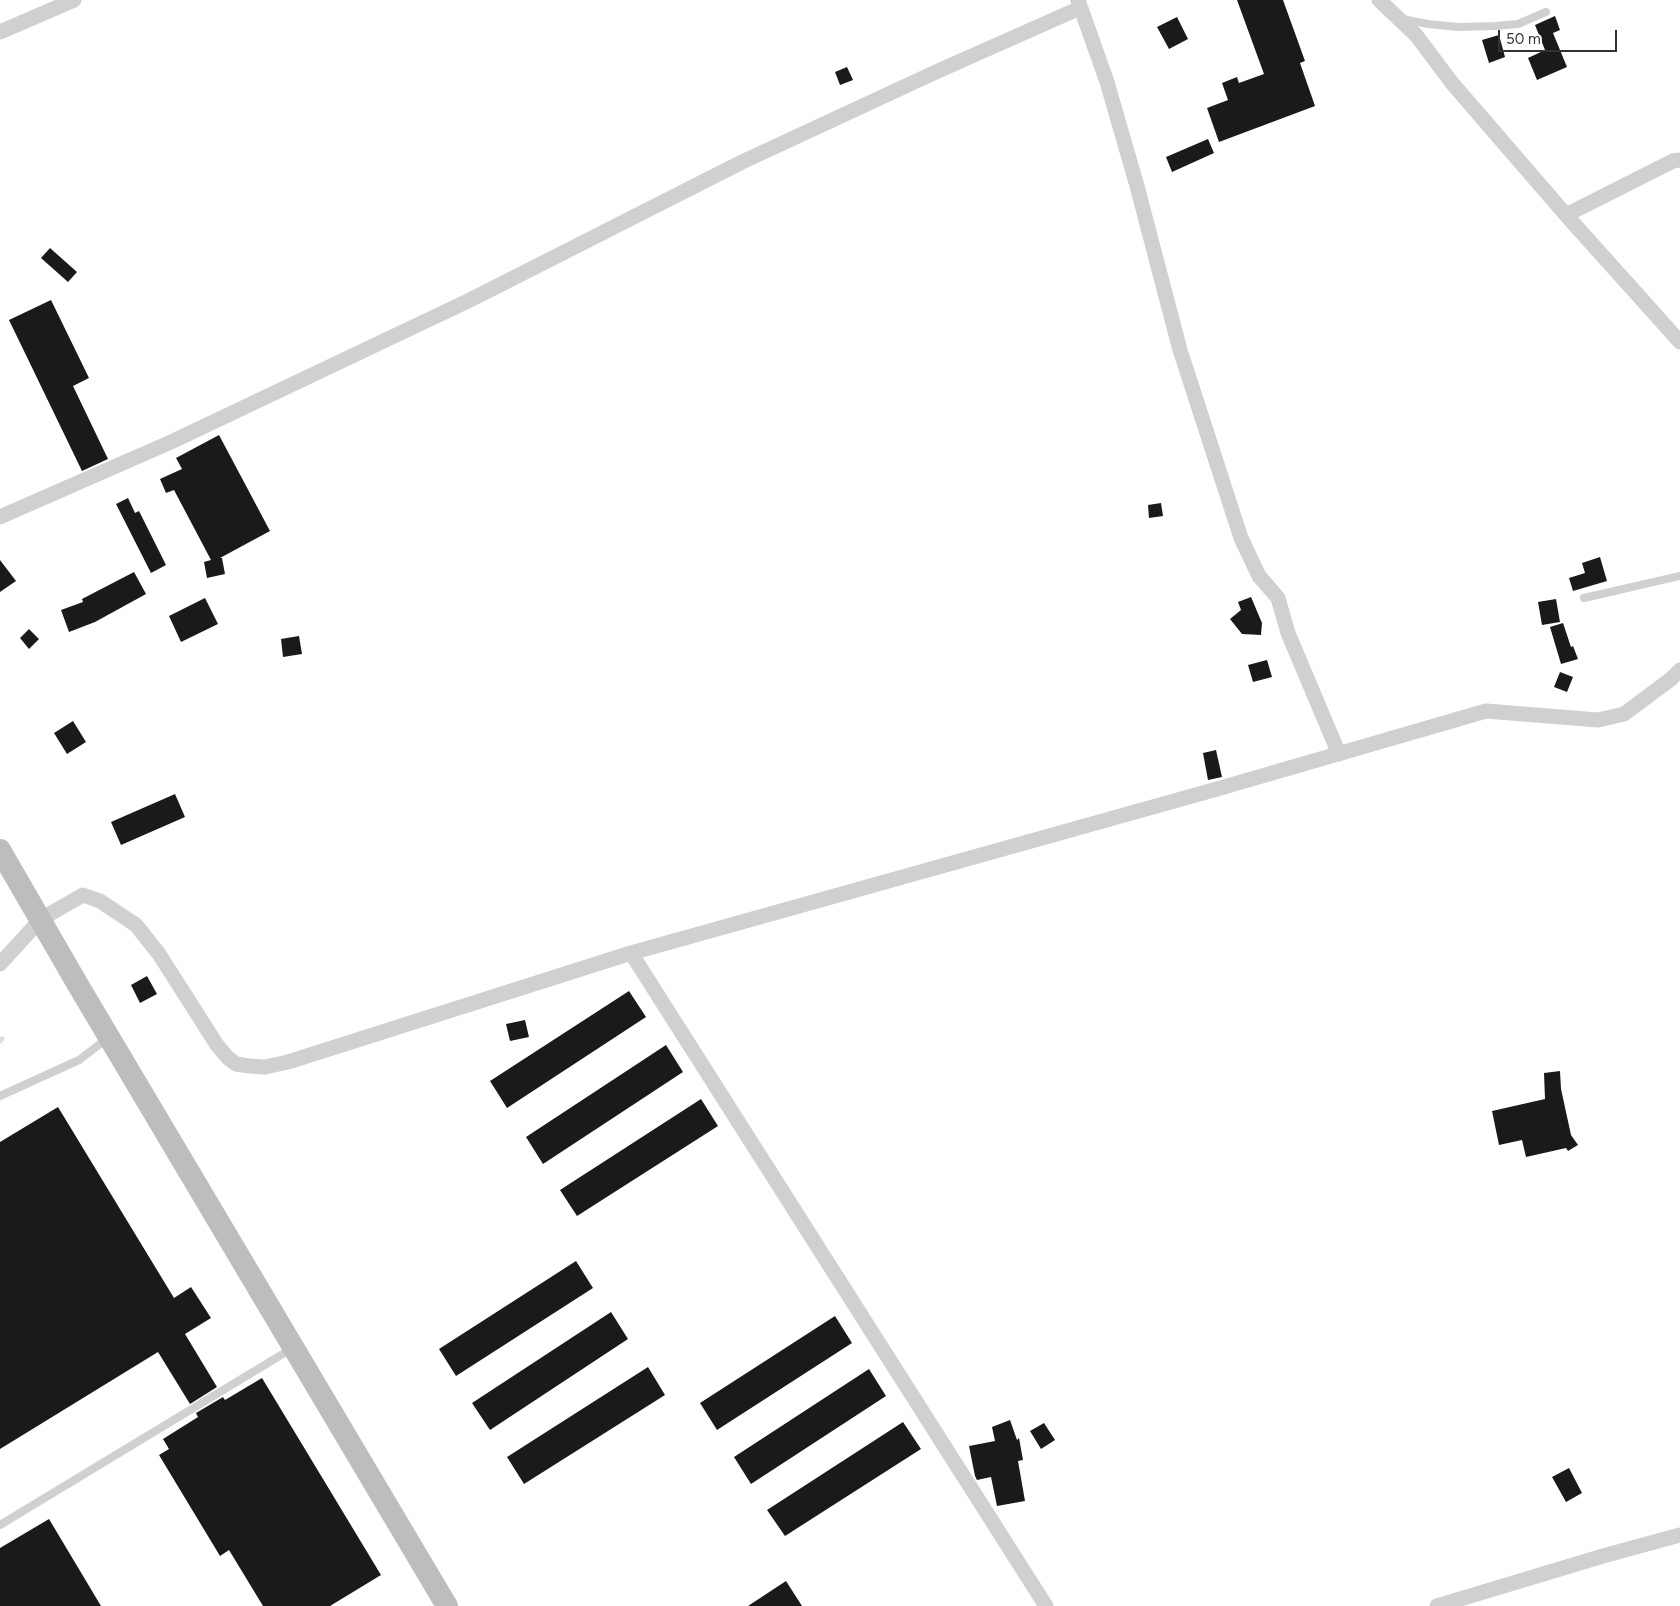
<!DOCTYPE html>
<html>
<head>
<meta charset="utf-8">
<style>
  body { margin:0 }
  #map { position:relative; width:1680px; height:1606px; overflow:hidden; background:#fff; font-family:Figtree,sans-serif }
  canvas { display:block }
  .scale { position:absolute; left:1498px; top:30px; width:119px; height:22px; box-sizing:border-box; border:2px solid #333; border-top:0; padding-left:6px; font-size:15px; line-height:18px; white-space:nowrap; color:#333; -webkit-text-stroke:4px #fff; paint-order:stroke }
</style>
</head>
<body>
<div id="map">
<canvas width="1680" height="1606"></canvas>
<div class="scale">50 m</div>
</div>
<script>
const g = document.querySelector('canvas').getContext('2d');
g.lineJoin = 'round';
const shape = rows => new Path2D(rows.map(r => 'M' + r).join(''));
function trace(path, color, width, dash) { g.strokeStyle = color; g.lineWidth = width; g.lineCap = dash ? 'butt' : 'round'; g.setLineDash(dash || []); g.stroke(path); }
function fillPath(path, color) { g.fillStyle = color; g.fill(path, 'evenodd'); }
const stream = shape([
  [0,1041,2,1039]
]);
const building = shape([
  [1237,0,1283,0,1305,61,1300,63,1315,106,1219,142,1207,108,1228,100,1222,83,1237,77,1239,83,1264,74],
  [1555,16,1560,30,1553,33,1567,67,1537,80,1528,58,1545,50,1535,25],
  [1177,17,1188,39,1169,49,1157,27],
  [1499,35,1505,57,1489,63,1482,40],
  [847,67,853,80,840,85,835,72],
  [1208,139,1214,153,1172,172,1166,157],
  [50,248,77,272,68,282,41,258],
  [51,300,89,378,73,386,108,459,82,471,9,320],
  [219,435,270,531,220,558,222,558,225,574,207,578,204,562,211,560,174,490,166,493,160,479,182,469,176,458],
  [128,498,135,513,139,511,166,565,151,573,116,504],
  [1161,503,1163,516,1149,518,1148,505],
  [1600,557,1607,581,1573,591,1569,578,1585,573,1582,563],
  [0,560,16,581,0,592],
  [134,572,146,594,95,622,69,632,61,610,83,602,82,599],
  [1251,597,1262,623,1261,635,1242,634,1230,619,1241,610,1238,602],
  [205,598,218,624,181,642,169,616],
  [1556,599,1560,622,1542,625,1538,602],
  [1563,623,1571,647,1573,646,1578,659,1561,664,1550,627],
  [29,629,39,639,29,649,20,638],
  [299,636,302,654,283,657,281,639],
  [1267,660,1272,677,1253,682,1248,665],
  [1560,672,1573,677,1567,692,1554,687],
  [73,721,86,742,67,754,54,733],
  [1216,750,1222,777,1208,780,1203,753],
  [175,794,185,817,121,845,111,822],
  [147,976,157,994,140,1003,131,985],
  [629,991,646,1017,507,1108,490,1081],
  [525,1020,529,1037,510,1041,506,1024],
  [666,1045,683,1072,543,1164,526,1137],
  [1560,1071,1561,1089,1571,1135,1578,1145,1568,1151,1566,1148,1526,1157,1522,1140,1499,1145,1492,1111,1545,1099,1544,1073],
  [701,1099,718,1126,577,1216,560,1190],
  [58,1107,174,1298,191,1287,211,1318,185,1334,217,1387,190,1404,158,1352,0,1449,0,1142],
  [576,1261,593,1288,456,1376,439,1349],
  [611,1312,628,1339,490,1430,472,1403],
  [835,1316,852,1343,717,1430,700,1403],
  [648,1367,665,1395,524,1484,507,1457],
  [869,1369,886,1396,751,1484,734,1457],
  [262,1378,381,1575,330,1606,263,1606,229,1550,220,1556,159,1455,169,1449,163,1439,198,1417,196,1413,223,1397,225,1400],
  [1010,1420,1017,1440,1019,1438,1023,1460,1018,1461,1025,1501,997,1506,991,1477,977,1480,975,1476,969,1446,995,1441,992,1427],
  [903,1422,921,1449,785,1536,767,1510],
  [1044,1423,1055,1440,1041,1449,1030,1431],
  [1569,1468,1582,1493,1566,1502,1552,1477],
  [49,1519,101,1606,0,1606,0,1548],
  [786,1581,802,1606,748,1606]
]);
const lane = shape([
  [1402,19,1428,24,1458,27,1495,26,1518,24,1546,12],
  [1584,598,1680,576],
  [0,1096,79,1060,108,1038],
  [0,1525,291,1349]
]);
const street = shape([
  [1078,0,1107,82,1137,186,1180,350,1241,538,1259,576,1278,598,1288,633,1339,754],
  [1379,0,1416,35,1452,83,1566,215,1680,342],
  [0,32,74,0],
  [1566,215,1673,161,1680,160],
  [0,517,171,442,470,300,742,162,938,71,1080,8],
  [631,953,1046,1606],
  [0,964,41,919,83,895,100,901,136,925,159,954,217,1045,227,1057,236,1064,249,1066,265,1067,288,1062,631,953,1217,789,1486,711,1598,720,1624,714,1671,679,1680,670],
  [1437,1606,1603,1556,1680,1535]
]);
const secondary = shape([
  [0,850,78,985,447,1606]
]);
trace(stream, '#cfe2ee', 5);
fillPath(building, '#1a1a1a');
trace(lane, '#d0d0d0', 8);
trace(street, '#d0d0d0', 15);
trace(secondary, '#bdbdbd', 22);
</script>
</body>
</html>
